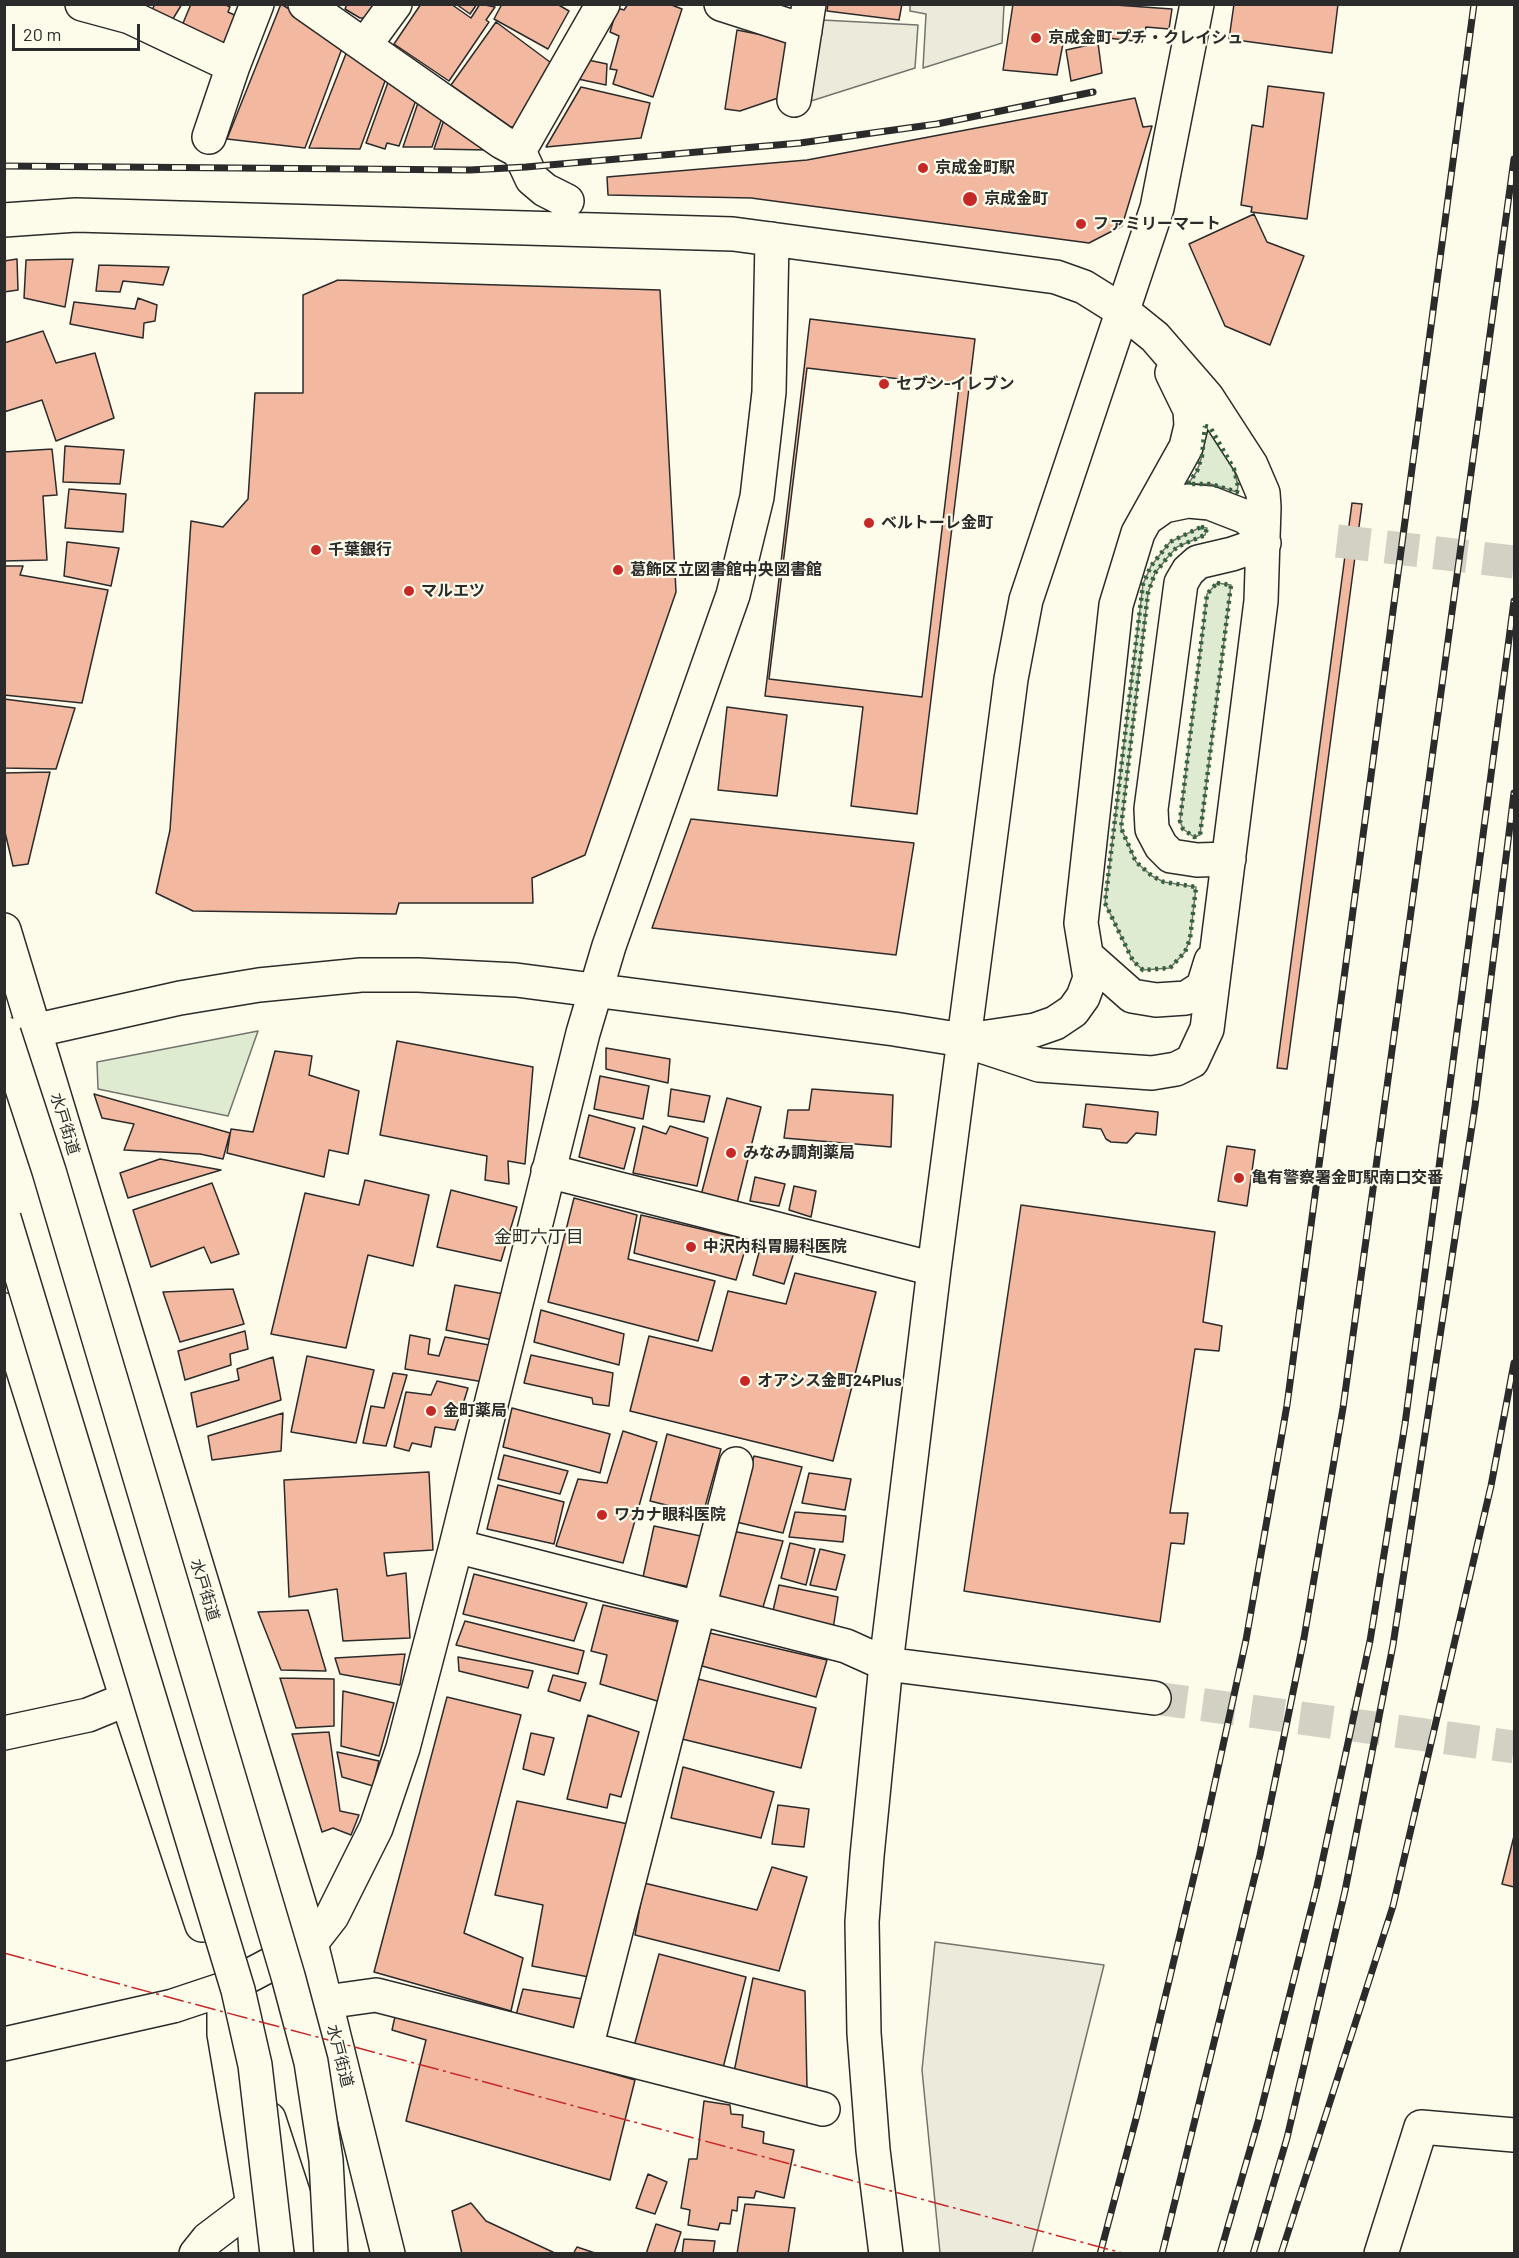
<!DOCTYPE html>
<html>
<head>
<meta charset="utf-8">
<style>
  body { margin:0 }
  #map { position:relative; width:1519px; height:2258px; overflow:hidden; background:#fdfbea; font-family:Barlow,sans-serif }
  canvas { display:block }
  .frame { position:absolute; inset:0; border:6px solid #2b2b2b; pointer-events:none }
  .scale { position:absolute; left:12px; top:24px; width:128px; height:27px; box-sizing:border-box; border:3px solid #2b2b2b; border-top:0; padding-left:8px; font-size:18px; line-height:21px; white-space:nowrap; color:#2b2b2b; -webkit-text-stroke:4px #fdfbea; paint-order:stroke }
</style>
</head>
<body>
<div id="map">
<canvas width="1519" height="2258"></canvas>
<div class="frame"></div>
<div class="scale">20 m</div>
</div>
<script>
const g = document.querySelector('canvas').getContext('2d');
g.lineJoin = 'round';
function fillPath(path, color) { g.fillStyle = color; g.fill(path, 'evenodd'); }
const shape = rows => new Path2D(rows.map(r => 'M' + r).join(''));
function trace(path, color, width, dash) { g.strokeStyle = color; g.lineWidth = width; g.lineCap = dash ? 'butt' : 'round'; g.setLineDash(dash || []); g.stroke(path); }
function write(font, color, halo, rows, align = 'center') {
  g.font = font + ' Barlow,"Noto Sans JP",sans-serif'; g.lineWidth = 4.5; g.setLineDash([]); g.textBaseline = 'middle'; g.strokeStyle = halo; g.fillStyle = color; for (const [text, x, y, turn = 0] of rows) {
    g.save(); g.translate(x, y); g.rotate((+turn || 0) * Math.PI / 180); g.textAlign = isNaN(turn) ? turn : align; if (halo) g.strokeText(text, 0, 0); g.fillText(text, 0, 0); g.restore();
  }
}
const green = shape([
  [1205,426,1210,427,1234,469,1238,486,1237,492,1211,484,1188,484,1197,471,1202,456,1205,426],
  [1201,527,1207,528,1205,535,1177,547,1167,558,1155,573,1148,593,1121,828,1136,862,1152,876,1164,882,1196,887,1190,939,1185,952,1170,968,1143,970,1133,961,1105,903,1143,584,1151,566,1170,542,1201,527],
  [1217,583,1231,585,1200,835,1194,837,1183,829,1180,821,1207,594,1217,583],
  [258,1031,228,1116,98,1089,97,1062,258,1031]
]);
const parking = shape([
  [910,5,1004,5,1002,43,923,68,926,14,910,11,910,5],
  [822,20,918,25,915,68,811,101,822,20],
  [935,1942,1104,1965,1032,2253,940,2253,922,2070,935,1942]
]);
const building = shape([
  [155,4,182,4,171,22,151,12,155,4],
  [191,4,224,4,230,7,228,12,241,18,228,49,181,28,191,4],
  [281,4,344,43,305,148,227,139,281,4],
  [347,4,379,4,370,18,360,18,345,9,347,4],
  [421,4,451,4,471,18,480,4,495,7,486,20,489,22,449,81,394,44,421,4],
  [456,4,477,4,470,14,456,4],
  [502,4,557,4,569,11,548,49,494,19,502,4],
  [628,4,669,4,682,9,653,97,613,84,617,70,610,69,619,36,610,32,617,8,624,10,628,4],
  [828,4,902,4,899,20,827,11,828,4],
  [1013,4,1101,4,1172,9,1169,29,1146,27,1142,42,1065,33,1057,75,1003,70,1013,4],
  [1234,4,1338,4,1332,53,1229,39,1234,4],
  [496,22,554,65,521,126,511,127,451,85,496,22],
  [737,30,783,39,787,45,778,98,740,111,725,109,737,30],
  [1098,43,1102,73,1071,81,1066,50,1098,43],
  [349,46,388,73,360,149,309,148,349,46],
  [588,60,607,64,606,85,578,79,588,60],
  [391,74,419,92,399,146,387,143,385,149,366,143,391,74],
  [1268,86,1324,93,1307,219,1251,212,1252,207,1241,205,1252,125,1263,127,1268,86],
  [581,87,650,103,641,138,546,147,581,87],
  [421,94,444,112,432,147,403,147,421,94],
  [1135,98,1143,127,1152,126,1122,226,1089,243,751,198,608,195,607,177,807,160,1135,98],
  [446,114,487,150,434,149,446,114],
  [1254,214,1267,242,1304,256,1270,345,1225,326,1189,244,1254,214],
  [17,259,18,290,4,292,4,261,17,259],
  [73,259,65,307,24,298,26,260,73,259],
  [99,265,169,267,163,285,123,281,120,292,96,291,99,265],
  [338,280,660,290,676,592,585,855,532,878,533,903,399,903,396,914,193,911,156,893,170,830,191,521,223,527,248,499,255,393,303,393,303,295,338,280],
  [138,298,157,305,155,321,144,323,143,338,70,324,74,302,135,309,138,298],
  [810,319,975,339,917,814,851,806,863,707,765,696,810,319],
  [43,331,56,363,95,353,114,418,56,441,42,400,4,412,4,343,43,331],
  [807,368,959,386,922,697,769,679,807,368],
  [65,446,124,450,120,484,63,482,65,446],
  [52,449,57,495,43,496,47,560,4,561,4,452,52,449],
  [69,489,126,494,123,532,65,528,69,489],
  [1352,503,1362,504,1287,1069,1277,1068,1352,503],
  [67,542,119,548,111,586,64,576,67,542],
  [4,566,23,566,20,575,108,590,82,703,4,695,4,566],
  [4,699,75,708,56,769,4,768,4,699],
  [727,707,787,715,777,796,718,790,727,707],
  [50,772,28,864,13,866,4,828,4,773,50,772],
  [691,819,914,843,896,955,652,928,691,819],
  [397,1041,533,1067,525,1164,508,1161,509,1184,485,1180,487,1156,380,1135,397,1041],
  [606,1048,670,1059,668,1083,606,1069,606,1048],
  [275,1051,312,1056,309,1075,359,1091,348,1154,329,1150,324,1177,227,1153,231,1129,253,1132,275,1051],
  [600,1076,649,1086,643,1119,594,1109,600,1076],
  [671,1089,710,1096,704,1122,668,1116,671,1089],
  [812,1089,893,1095,891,1147,784,1138,788,1110,809,1110,812,1089],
  [94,1094,230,1133,223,1159,200,1154,124,1150,134,1124,102,1118,94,1094],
  [727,1098,761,1107,736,1207,700,1199,727,1098],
  [1086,1104,1158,1112,1156,1135,1136,1133,1127,1143,1111,1142,1106,1139,1101,1129,1083,1127,1086,1104],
  [589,1115,635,1128,624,1169,579,1157,589,1115],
  [643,1126,666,1134,670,1126,708,1138,697,1186,633,1173,643,1126],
  [1227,1146,1255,1150,1247,1206,1218,1201,1227,1146],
  [160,1159,221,1170,128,1198,120,1173,160,1159],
  [755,1177,785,1184,779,1206,750,1201,755,1177],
  [365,1180,429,1195,413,1266,368,1255,346,1348,271,1334,305,1193,359,1205,365,1180],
  [212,1183,239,1254,211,1263,204,1247,151,1267,133,1210,212,1183],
  [794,1186,816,1191,811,1217,789,1210,794,1186],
  [451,1190,517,1207,501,1261,437,1247,451,1190],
  [574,1198,637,1215,628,1259,715,1281,698,1341,548,1302,574,1198],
  [1021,1205,1215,1232,1203,1322,1222,1326,1219,1351,1195,1349,1170,1513,1188,1513,1184,1544,1171,1543,1160,1622,964,1591,1021,1205],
  [641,1215,748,1240,736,1280,634,1253,641,1215],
  [762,1241,794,1252,784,1284,753,1275,762,1241],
  [795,1273,876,1292,833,1461,630,1411,649,1336,712,1351,728,1291,786,1304,795,1273],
  [455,1285,504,1294,493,1340,446,1330,455,1285],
  [233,1289,244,1324,180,1342,163,1292,233,1289],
  [541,1310,624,1334,619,1365,534,1342,541,1310],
  [245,1331,248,1349,230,1354,231,1365,185,1380,178,1351,245,1331],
  [410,1335,430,1339,428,1354,439,1356,445,1337,489,1345,484,1382,405,1369,410,1335],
  [531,1355,613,1373,609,1406,593,1404,592,1398,524,1383,531,1355],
  [307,1356,374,1370,356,1443,291,1432,307,1356],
  [273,1357,281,1400,197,1427,191,1393,239,1380,237,1369,273,1357],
  [393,1373,407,1375,386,1446,363,1443,371,1406,384,1408,393,1373],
  [437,1381,468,1388,455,1430,435,1427,431,1447,412,1443,409,1451,394,1447,406,1392,431,1395,437,1381],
  [512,1408,610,1434,600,1473,503,1447,512,1408],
  [283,1413,281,1451,212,1460,208,1436,283,1413],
  [623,1431,657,1442,623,1563,556,1546,578,1479,607,1483,623,1431],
  [667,1434,721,1449,703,1514,650,1501,667,1434],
  [504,1455,568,1471,560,1494,498,1479,504,1455],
  [754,1456,802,1467,783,1533,736,1522,754,1456],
  [429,1472,433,1550,384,1553,387,1576,406,1573,410,1638,343,1641,337,1589,289,1597,284,1480,429,1472],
  [809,1473,851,1479,845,1510,802,1503,809,1473],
  [498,1485,564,1502,554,1544,487,1529,498,1485],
  [795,1512,846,1516,843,1542,789,1537,795,1512],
  [654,1526,705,1537,690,1587,643,1577,654,1526],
  [732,1531,783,1541,763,1607,714,1598,732,1531],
  [790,1543,815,1549,806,1585,781,1578,790,1543],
  [820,1549,845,1555,836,1590,810,1585,820,1549],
  [474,1574,587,1603,574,1641,463,1614,474,1574],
  [779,1585,838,1597,833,1629,772,1615,779,1585],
  [603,1605,682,1623,664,1703,600,1684,607,1655,591,1651,603,1605],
  [308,1610,326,1671,281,1670,258,1612,308,1610],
  [465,1621,584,1651,578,1674,456,1645,465,1621],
  [710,1633,827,1660,816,1697,702,1666,710,1633],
  [405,1654,400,1685,340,1674,335,1658,405,1654],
  [458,1657,533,1671,528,1688,459,1671,458,1657],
  [553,1675,586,1683,580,1701,548,1691,553,1675],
  [280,1678,334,1679,334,1726,296,1728,280,1678],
  [698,1679,816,1708,801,1768,682,1739,698,1679],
  [343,1691,394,1703,379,1756,341,1746,343,1691],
  [447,1697,521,1715,464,1933,523,1958,511,2011,374,1972,447,1697],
  [588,1715,639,1732,621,1797,610,1794,607,1808,567,1799,588,1715],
  [329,1732,340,1811,359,1815,351,1835,333,1828,322,1832,292,1734,329,1732],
  [531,1733,554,1738,544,1775,523,1769,531,1733],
  [337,1752,379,1761,373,1786,342,1777,337,1752],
  [683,1767,774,1792,761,1838,671,1818,683,1767],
  [517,1801,633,1825,594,1978,532,1966,543,1905,495,1895,517,1801],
  [778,1805,809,1809,804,1847,772,1844,778,1805],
  [1514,1836,1514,1887,1502,1884,1514,1836],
  [772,1867,807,1877,779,1971,635,1935,644,1883,757,1910,772,1867],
  [659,1954,746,1977,722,2072,633,2050,659,1954],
  [753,1978,805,1991,807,2087,734,2072,753,1978],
  [523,1989,589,2000,580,2037,515,2019,523,1989],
  [396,2012,635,2080,610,2180,406,2121,426,2040,392,2030,396,2012],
  [704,2101,730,2105,731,2114,743,2115,742,2127,764,2132,763,2143,794,2150,784,2198,756,2191,754,2198,738,2197,737,2211,732,2210,730,2224,720,2223,718,2230,688,2225,690,2210,681,2208,689,2159,697,2159,704,2101],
  [648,2174,667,2182,655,2214,636,2208,648,2174],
  [471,2203,486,2221,557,2254,462,2254,452,2211,471,2203],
  [745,2204,795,2208,788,2254,737,2254,745,2204],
  [656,2224,681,2232,674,2254,646,2254,656,2224],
  [684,2239,715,2241,713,2254,682,2254,684,2239],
  [577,2247,595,2253,573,2254,577,2247]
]);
const minorTunnel = shape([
  [1337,541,1514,562],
  [1154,1698,1514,1747]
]);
const minor = shape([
  [82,4,130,17,233,66,257,4],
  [305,4,502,142,519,151,532,179,545,190,567,201],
  [721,4,805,31],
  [365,45,395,4],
  [794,100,809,4],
  [209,137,233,66],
  [519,151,603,4],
  [4,220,76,215,733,234,1056,277,1084,287,1124,312,1155,337,1207,397,1251,465,1263,493,1264,507,1261,601,1207,1029,1192,1061,1176,1069,1152,1073,1039,1065,963,1040,894,1029,516,980,418,975,361,975,259,985,180,998,6,1037],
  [1147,518,1164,506,1188,501,1210,503,1246,517,1257,527,1264,543],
  [1229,859,1197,860,1171,856,1161,846,1152,829,1151,809,1181,583,1188,571,1198,562,1232,554,1264,543],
  [1088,957,1132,996,1156,1000,1186,998,1203,987,1211,961],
  [974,1039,1035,1030,1055,1023,1073,1011,1083,997,1090,978,1081,923,1116,605,1138,533,1186,447,1191,426,1190,410,1172,373],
  [548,1171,934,1269],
  [456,1546,846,1646,886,1664,1154,1698],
  [4,1733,88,1715,127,1699],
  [326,2002,376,1995,823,2109],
  [4,2044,173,2006,224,1989,311,1943,332,1916,376,1828,403,1748,456,1546,583,1033,609,946,733,595,757,497,769,392,772,239],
  [586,2048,736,1464],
  [196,2254,208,2239,253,2205],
  [886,2254,873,2150,864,2033,862,1922,867,1856,886,1664,934,1269,1011,679,1026,600,1157,208,1197,4],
  [1381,2254,1421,2127,1514,2135]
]);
const highway = shape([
  [4,930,311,1943,388,2254],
  [4,1310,127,1699,202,1925],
  [224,1989,224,2034,253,2205,256,2254],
  [269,2119,313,2254]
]);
const rail = shape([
  [4,166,470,170,526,167,800,143,937,124,1093,92],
  [1100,2254,1137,2115,1200,1851,1246,1640,1287,1405,1474,4],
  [1162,2254,1260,1855,1304,1638,1343,1408,1514,159],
  [1220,2254,1258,2122,1317,1886,1370,1641,1405,1424,1514,601],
  [1253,2254,1287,2138,1345,1891,1393,1645,1475,1106,1514,793],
  [1281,2254,1393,1906,1491,1486,1514,1363]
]);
const highwayBridge = shape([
  [4,1033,49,1171,288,1976,311,2062,326,2160,331,2254],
  [4,1218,238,1990,255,2065,277,2254]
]);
const hedge = shape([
  [1205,426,1210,427,1234,469,1238,486,1237,492,1211,484,1188,484,1197,471,1202,456,1205,426],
  [1201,527,1207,528,1205,535,1177,547,1167,558,1155,573,1148,593,1121,828,1136,862,1152,876,1164,882,1196,887,1190,939,1185,952,1170,968,1143,970,1133,961,1105,903,1143,584,1151,566,1170,542,1201,527],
  [1217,583,1231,585,1200,835,1194,837,1183,829,1180,821,1207,594,1217,583]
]);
const power = shape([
  [4,1953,1126,2254]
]);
const markers = [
  [1036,38,6,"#c62828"],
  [923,168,6,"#c62828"],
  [970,199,8,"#c62828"],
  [1081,224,6,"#c62828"],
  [884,384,6,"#c62828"],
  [869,523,6,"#c62828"],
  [316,550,6,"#c62828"],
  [618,570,6,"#c62828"],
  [409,591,6,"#c62828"],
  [731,1153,6,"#c62828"],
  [1239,1178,6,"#c62828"],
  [691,1247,6,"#c62828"],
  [745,1381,6,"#c62828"],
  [431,1411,6,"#c62828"],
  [602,1515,6,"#c62828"]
];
const poiNames = [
  ["京成金町 プチ・クレイシュ",1048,38],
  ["京成金町駅",935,168],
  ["京成金町",984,199],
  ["ファミリーマート",1093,224],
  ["セブン-イレブン",896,384],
  ["ベルトーレ金町",881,523],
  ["千葉銀行",328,550],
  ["葛飾区立図書館中央図書館",630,570],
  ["マルエツ",421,591],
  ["みなみ調剤薬局",743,1153],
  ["亀有警察署金町駅南口交番",1251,1178],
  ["中沢内科胃腸科医院",703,1247],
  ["オアシス金町24Plus",757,1381],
  ["金町薬局",443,1411],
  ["ワカナ眼科医院",614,1515]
];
const streetNames = [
  ["水戸街道",65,1124,73],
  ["水戸街道",205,1590,73],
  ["水戸街道",340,2056,76]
];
const neighbourhoodNames = [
  ["金町六丁目",539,1237]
];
fillPath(green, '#deebd1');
trace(green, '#74746e', 1.5);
fillPath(parking, '#eceadb');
trace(parking, '#74746e', 1.5);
fillPath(building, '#f2b8a0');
trace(building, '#2b2b2b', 1.5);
trace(minorTunnel, '#d3d1c4', 33, [33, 16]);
trace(minor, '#2b2b2b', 36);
trace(highway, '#2b2b2b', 36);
trace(minor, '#fdfbea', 33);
trace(highway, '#fdfbea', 33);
trace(rail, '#2b2b2b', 7);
trace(rail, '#fdfbea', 4.5, [14]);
trace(highwayBridge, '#2b2b2b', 36, []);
trace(highwayBridge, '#fdfbea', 33);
trace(hedge, '#34623c', 4.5, [3, 4.5]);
trace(power, '#c62828', 1.5, [21, 4.5, 3, 4.5]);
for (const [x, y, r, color] of markers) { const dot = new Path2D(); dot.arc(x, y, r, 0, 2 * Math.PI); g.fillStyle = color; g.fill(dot); trace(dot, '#fdfbea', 2); }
write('bold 16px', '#2b2b2b', '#fdfbea', poiNames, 'left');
write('16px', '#2b2b2b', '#fdfbea', streetNames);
write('18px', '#2b2b2b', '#fdfbea', neighbourhoodNames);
</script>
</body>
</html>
